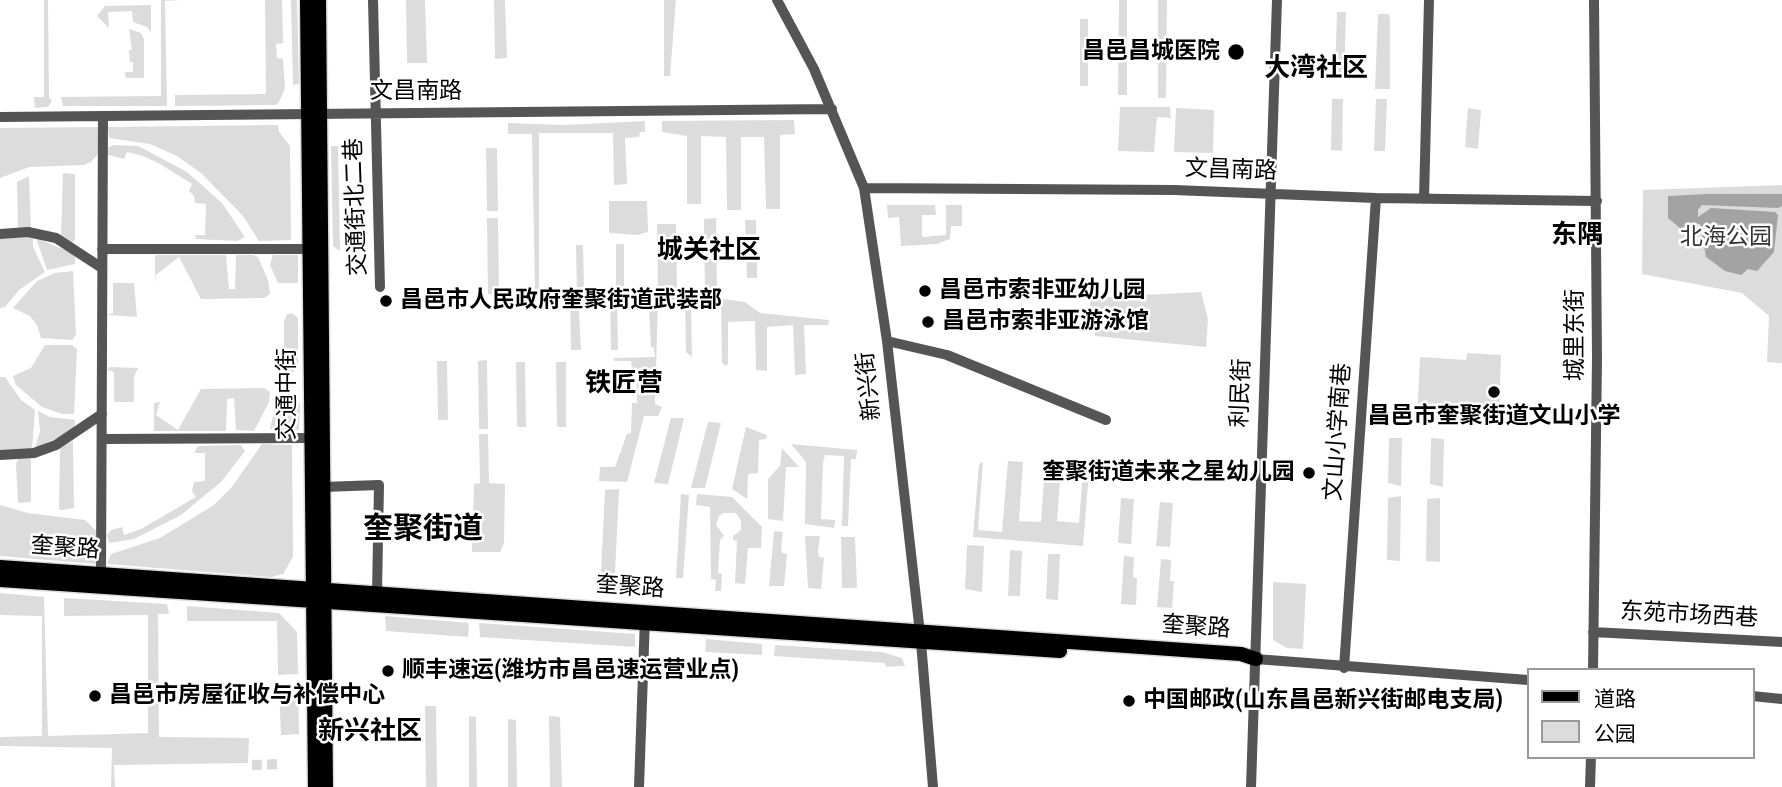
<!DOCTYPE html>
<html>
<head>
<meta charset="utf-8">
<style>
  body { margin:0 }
  #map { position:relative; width:1782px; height:787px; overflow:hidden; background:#fff; font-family:"Roboto Condensed","Noto Sans SC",sans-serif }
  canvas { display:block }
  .legend { position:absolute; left:1527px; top:668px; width:228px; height:91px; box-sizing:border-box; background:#fff; border:2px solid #999; margin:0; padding:9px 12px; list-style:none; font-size:21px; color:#000 }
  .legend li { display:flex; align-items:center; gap:14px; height:35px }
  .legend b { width:35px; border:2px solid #999 }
</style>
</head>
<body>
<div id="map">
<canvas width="1782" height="787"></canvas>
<ul class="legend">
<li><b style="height:9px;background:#000"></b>道路</li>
<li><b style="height:19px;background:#dcdcdc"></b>公园</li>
</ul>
</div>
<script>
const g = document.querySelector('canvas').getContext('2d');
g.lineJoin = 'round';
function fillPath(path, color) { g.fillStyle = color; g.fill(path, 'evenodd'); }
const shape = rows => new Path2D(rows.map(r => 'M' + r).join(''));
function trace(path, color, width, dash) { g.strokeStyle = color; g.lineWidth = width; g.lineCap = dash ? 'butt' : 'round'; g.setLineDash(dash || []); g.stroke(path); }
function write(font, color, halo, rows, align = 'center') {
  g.font = font + ' "Roboto Condensed","Noto Sans SC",sans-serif'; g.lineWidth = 5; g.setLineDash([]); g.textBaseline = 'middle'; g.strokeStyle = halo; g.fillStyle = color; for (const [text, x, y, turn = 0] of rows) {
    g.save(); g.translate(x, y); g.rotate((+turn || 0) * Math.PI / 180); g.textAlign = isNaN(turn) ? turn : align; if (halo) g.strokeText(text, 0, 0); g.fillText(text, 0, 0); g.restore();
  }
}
const green = shape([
  [44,0,48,0,49,97,52,101,48,107,35,108,34,97,44,97],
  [161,0,181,0,165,1,167,106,63,106,61,97,161,96],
  [265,0,282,0,283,43,276,44,277,58,283,59,285,88,279,102,276,105,175,106,175,95,266,94],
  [291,0,297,0,299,84,293,85],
  [406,0,425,0,427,63,407,63],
  [494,0,505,0,507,58,495,59],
  [664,0,676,0,670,76,664,76],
  [1119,0,1127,0,1127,95,1118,95],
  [1158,0,1167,0,1166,98,1158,98],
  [151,5,151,33,147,27,133,22,132,11,108,12,109,28,97,16,105,6],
  [1337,12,1346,12,1344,78,1335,78],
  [1378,14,1389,14,1390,22,1390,89,1375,89],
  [1080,19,1088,19,1088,86,1080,86],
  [129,29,141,33,144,39,144,78,126,78,125,72,133,72,133,62,130,62,129,50,132,50],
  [1332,99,1343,99,1342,151,1331,150],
  [1376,99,1387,99,1385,151,1374,151],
  [1120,107,1170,107,1171,118,1157,117,1154,152,1118,151],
  [1176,108,1214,110,1213,153,1174,152],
  [1468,108,1481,110,1478,149,1465,147],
  [794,120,795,134,780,135,780,209,766,209,764,137,741,137,741,210,727,210,726,137,701,136,701,204,687,204,687,136,662,132,662,121],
  [645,121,645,132,640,132,639,137,625,138,627,184,614,185,613,133,539,133,539,293,535,293,532,134,508,134,508,123,564,125],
  [278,125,279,132,290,146,291,240,259,241,243,216,201,173,177,156,150,144,109,138,108,127],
  [98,127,98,154,91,162,84,165,29,167,0,178,0,128],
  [113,145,138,146,187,172,222,203,245,237,237,241,196,239,195,235,205,235,206,204,195,203,194,196,189,191,192,184,160,164,143,156,127,152,124,159,108,155,108,148],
  [331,146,338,146,340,251,333,246],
  [486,148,497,148,498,211,487,211],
  [63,173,75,174,75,240,72,243,61,237],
  [29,176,31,228,18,228,17,182],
  [1782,185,1782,363,1767,362,1769,316,1742,293,1642,274,1643,190],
  [609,201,647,201,648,232,637,235,609,233],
  [887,205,935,205,936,215,922,215,922,237,946,235,946,205,962,205,962,226,951,226,950,239,937,244,901,246,899,217,888,218],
  [487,218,498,218,499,294,488,294],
  [716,218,717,298,745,302,760,313,829,320,828,325,804,325,806,374,795,375,793,325,767,327,767,371,756,370,755,321,728,322,728,364,726,366,722,363,721,305,691,306,692,357,686,352,685,301,658,300,655,404,662,407,658,416,644,416,627,482,599,481,600,467,615,467,627,434,631,433,632,403,637,403,636,369,632,368,631,361,614,361,614,358,655,357,654,348,651,347,648,291,658,291,657,224,676,224,677,294,705,297,704,219],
  [745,220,756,220,757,278,747,278],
  [33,236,33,247,45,272,19,290,5,307,0,308,0,239],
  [36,238,75,254,75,264,47,270],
  [616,244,624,244,624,292,617,292,618,350,611,350,610,292,616,291],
  [576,245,583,245,584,292,578,293,581,350,571,350,570,292,577,292],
  [155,255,226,255,229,289,235,289,236,255,254,255,258,257,268,280,270,294,264,298,201,299,179,257,156,275,155,283],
  [273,255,298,255,298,283,278,283,270,265],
  [73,271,76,335,72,340,41,338,37,325,30,316,13,308,37,281,55,273],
  [113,283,134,283,137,317,107,315,113,313],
  [1201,292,1208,319,1206,347,1095,336,1089,298],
  [292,313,298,318,298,366,292,373,284,368,284,321,287,314],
  [45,345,72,345,77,349,74,414,62,414,42,407,16,385,13,376,31,368],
  [1467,353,1501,355,1499,423,1417,418,1420,357,1466,360],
  [487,360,488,429,479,429,478,361],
  [437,361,447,361,448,420,438,420],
  [516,362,525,362,526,427,517,427],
  [556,362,566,362,566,427,557,427],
  [110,367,138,368,134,377,134,402,114,402,114,372,107,370],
  [0,377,5,377,21,400,35,410,32,449,0,451],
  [264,388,270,392,269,402,254,431,236,430,234,398,227,399,226,431,154,431,154,403,160,402,156,415,178,430,201,389],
  [279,401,300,403,299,430,270,429,275,406],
  [38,411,50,417,75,420,74,431,35,448,40,431],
  [671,418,684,418,668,484,654,483],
  [708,422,721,423,705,488,691,488],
  [746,427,767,435,766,439,759,440,758,473,748,474,747,499,732,489],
  [479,434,488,434,489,483,505,484,504,543,500,552,472,552,474,484,480,483],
  [1389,438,1402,438,1401,486,1388,483],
  [1431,438,1444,439,1443,487,1430,484],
  [73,441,74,508,62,510,59,509,60,448],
  [262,444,292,445,293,557,283,574,271,577,107,564,111,554,160,538,214,505,232,487],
  [791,444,857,450,856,459,851,459,848,526,842,526,844,456,825,455,823,463,821,519,835,520,834,528,805,524,806,462],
  [198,446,241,445,245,451,221,482,181,515,134,539,109,543,107,535,111,530,122,527,124,535,141,529,196,497,192,491,194,482,205,481,205,453,194,453],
  [782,448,799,467,786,467,783,521,768,519,768,479,780,466],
  [31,458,31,502,18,503,16,464,18,459],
  [1008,461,1023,462,1019,521,1041,522,1045,466,1061,467,1057,521,1079,523,1083,472,1089,472,1083,546,973,537,979,464,983,462,978,530,1002,532],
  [619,489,615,573,601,573,605,490],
  [681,494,689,495,683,578,676,578],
  [697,494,732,497,762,527,761,548,748,548,745,584,735,583,737,541,733,540,733,536,741,530,741,521,736,513,723,513,719,516,716,525,724,536,720,540,718,573,722,574,721,591,715,591,716,580,711,579,710,507,696,505],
  [1401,496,1400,561,1387,560,1388,498],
  [1121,498,1134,499,1131,544,1118,543],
  [1440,498,1440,562,1426,561,1427,499],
  [1160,502,1173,503,1170,547,1156,546],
  [0,505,28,513,85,520,97,532,97,564,0,556],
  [774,531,783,532,781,547,782,553,787,554,784,586,769,586],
  [805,536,820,536,818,551,819,557,824,558,821,589,808,588],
  [841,537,855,537,857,587,854,588,842,588],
  [967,545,984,546,982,592,965,589],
  [1010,550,1022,551,1020,596,1008,596],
  [1048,554,1060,554,1058,600,1046,599],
  [1124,556,1134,557,1133,577,1137,578,1136,605,1121,604],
  [1161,559,1171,560,1170,581,1174,581,1172,608,1157,607],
  [1273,582,1306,584,1303,649,1287,648,1273,640],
  [0,593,44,597,48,736,148,733,148,615,64,616,64,598,167,604,169,614,158,614,159,737,249,738,248,763,114,765,115,787,111,787,112,748,0,746,0,737,42,736,42,616,0,615],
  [187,606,279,613,297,632,298,674,278,675,277,621,187,621],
  [385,616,469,623,468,637,386,631],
  [479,623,635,634,635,647,480,637],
  [706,639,762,644,762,655,705,652],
  [775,645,882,652,902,658,905,666,886,667,885,663,774,656],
  [298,688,299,734,281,735,279,689],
  [425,706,436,706,437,787,426,787],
  [469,716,476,717,477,787,469,787],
  [549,716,560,717,562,787,550,787],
  [508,719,516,720,517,787,508,787]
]);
const water = shape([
  [1707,194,1782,194,1782,206,1778,208,1702,205,1698,210,1698,217,1711,208,1775,212,1778,215,1774,252,1757,271,1748,269,1741,275,1725,271,1706,257,1700,224,1689,223,1681,229,1668,218,1668,196]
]);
const minorTunnel = shape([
  [252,765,280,764]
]);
const minor = shape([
  [373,0,380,287],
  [777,0,814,69,864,188,887,341,921,642,933,787],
  [0,117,832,109],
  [864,188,1174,190,1376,198,1597,201],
  [1424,199,1429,0],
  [0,234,28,232,56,238,102,268],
  [102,249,309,249],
  [887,341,947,355,1106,420],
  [102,439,311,438],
  [0,455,34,453,56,445,102,414],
  [323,487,379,485,377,593],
  [101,574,103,117],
  [1593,632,1782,642],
  [1256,659,1528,680],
  [1344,668,1376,198],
  [1593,670,1597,358,1594,0],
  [1752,696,1782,699],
  [639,787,645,618],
  [1251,787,1277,0],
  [1590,787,1591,757]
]);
const major = shape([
  [307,0,315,787],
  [319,0,326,787],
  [0,567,1241,654,1256,659],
  [0,580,1060,651]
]);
const markers = [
  [1236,52,9,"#000"],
  [925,291,7,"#000"],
  [386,301,7,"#000"],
  [928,322,7,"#000"],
  [1494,392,7,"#000"],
  [1309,473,7,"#000"],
  [388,671,7,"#000"],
  [95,696,7,"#000"],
  [1129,701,7,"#000"]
];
const poiNames = [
  ["昌邑昌城医院",1220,52,"right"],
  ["昌邑市索非亚幼儿园",939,291],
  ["昌邑市人民政府奎聚街道武装部",400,301],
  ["昌邑市索非亚游泳馆",942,322],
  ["昌邑市奎聚街道文山小学",1494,417,"center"],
  ["奎聚街道未来之星幼儿园",1295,473,"right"],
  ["顺丰速运(潍坊市昌邑速运营业点)",402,671],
  ["昌邑市房屋征收与补偿中心",109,696],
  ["中国邮政(山东昌邑新兴街邮电支局)",1143,701]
];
const streetNames = [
  ["文昌南路",416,92],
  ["文昌南路",1231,171,2],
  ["交通街北二巷",357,207,-92],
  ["城里东街",1576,335,-90],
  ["新兴街",870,386,-96],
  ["利民街",1242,393,-88],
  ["交通中街",288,394,-90],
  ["文山小学南巷",1339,432,-86],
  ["奎聚路",65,549,4],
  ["奎聚路",630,588,4],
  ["东苑市场西巷",1689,616,3],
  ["奎聚路",1196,628,4]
];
const parkNames = [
  ["北海公园",1726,238]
];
const quarterNames = [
  ["大湾社区",1316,69],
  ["东隅",1577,236],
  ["城关社区",709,251],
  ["铁匠营",624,384],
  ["新兴社区",370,732]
];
const districtNames = [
  ["奎聚街道",423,530]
];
fillPath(green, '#dcdcdc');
fillPath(water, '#a3a3a3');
trace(minorTunnel, '#d9d9d9', 10, [10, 5]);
trace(major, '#dbdbdb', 17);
trace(minor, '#555', 10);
trace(major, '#000', 14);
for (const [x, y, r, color] of markers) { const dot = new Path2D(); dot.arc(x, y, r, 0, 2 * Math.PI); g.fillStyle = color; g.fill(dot); trace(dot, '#fff', 2.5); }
write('bold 23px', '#000', '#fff', poiNames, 'left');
write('23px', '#000', '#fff', streetNames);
write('23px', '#333', '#fff', parkNames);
write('bold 26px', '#000', '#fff', quarterNames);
write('bold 30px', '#000', '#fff', districtNames);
</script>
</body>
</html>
